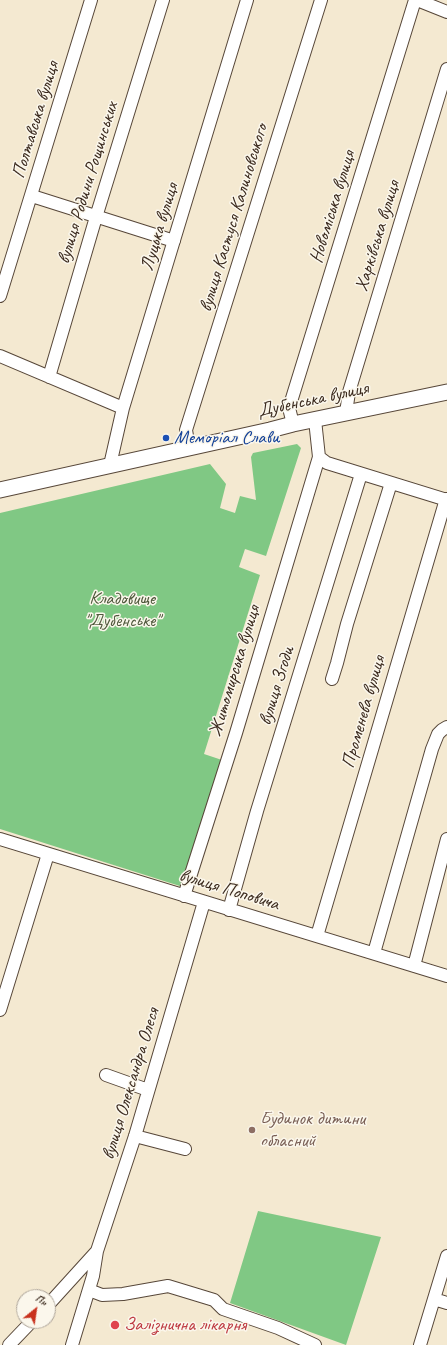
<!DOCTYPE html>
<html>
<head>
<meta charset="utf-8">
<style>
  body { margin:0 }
  #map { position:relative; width:447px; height:1345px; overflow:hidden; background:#f4e9d1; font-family:Caveat,sans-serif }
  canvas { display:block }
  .north { position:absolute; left:16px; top:1289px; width:40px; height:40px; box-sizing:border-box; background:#fbf7ec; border:1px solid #aea59a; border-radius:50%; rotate:30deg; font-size:11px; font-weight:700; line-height:16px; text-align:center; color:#3b2a1e }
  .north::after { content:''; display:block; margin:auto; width:14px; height:18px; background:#c8321e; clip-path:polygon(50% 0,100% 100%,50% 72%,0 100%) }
</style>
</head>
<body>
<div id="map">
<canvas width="447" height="1345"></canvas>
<div class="north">Пн</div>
</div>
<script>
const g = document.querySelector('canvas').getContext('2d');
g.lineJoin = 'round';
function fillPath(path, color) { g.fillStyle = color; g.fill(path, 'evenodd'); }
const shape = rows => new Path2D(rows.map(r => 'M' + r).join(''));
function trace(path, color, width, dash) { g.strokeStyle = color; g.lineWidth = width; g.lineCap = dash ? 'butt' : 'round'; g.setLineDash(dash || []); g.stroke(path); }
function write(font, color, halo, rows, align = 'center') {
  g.font = font + ' Caveat,sans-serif'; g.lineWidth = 3; g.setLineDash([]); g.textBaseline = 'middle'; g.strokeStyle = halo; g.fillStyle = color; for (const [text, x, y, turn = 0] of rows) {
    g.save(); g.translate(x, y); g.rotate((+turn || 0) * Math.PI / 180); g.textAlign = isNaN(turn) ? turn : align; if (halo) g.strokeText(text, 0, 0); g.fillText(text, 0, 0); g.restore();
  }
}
const green = shape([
  [297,444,301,448,266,556,245,549,239,567,260,575,204,754,225,761,183,887,0,829,0,513,210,464,226,484,220,508,235,513,240,496,256,500,251,457,253,453],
  [258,1211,381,1237,346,1345,230,1303]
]);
const minor = shape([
  [417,0,447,12],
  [32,196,174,241],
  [0,296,91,0],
  [0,356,123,408],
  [49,377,96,217,163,0],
  [346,413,349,392,447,69],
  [315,420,319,457,327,463,447,500],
  [293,424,289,408,415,0],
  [189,448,186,430,321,0],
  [110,465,123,408,247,0],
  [332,679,337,663,347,624,391,483],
  [0,839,447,976],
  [184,896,236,733,319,457],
  [229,910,257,811,361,474],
  [317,936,446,499],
  [374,953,432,749,438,734,442,730,447,727],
  [414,966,447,839],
  [0,1010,48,854],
  [106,1075,148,1090],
  [135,1136,185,1149],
  [89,1290,102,1295,123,1294,168,1286,214,1300,223,1309,278,1328,315,1345],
  [434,1299,447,1303],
  [48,1305,97,1251],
  [9,1345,32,1321],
  [72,1345,93,1276,97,1251,135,1136,204,902],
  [420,1345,447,1256]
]);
const major = shape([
  [0,490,270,430,293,424,447,392]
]);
const markers = [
  [166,438,4,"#1a4fb4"],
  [252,1130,4,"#8d6e63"],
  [115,1325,5,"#e0444e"]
];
const streetNames = [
  ["Полтавська вулиця",36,120,-73],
  ["вулиця Родини Рощинських",88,183,-73],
  ["Новоміська вулиця",333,207,-73],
  ["вулиця Кастуся Калиновського",234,218,-73],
  ["Луцька вулиця",160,227,-73],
  ["Харківська вулиця",378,236,-73],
  ["Дубенська вулиця",313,400,-12],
  ["Житомирська вулиця",235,671,-73],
  ["вулиця Згоди",277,686,-73],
  ["Променева вулиця",364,712,-74],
  ["вулиця Поповича",229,890,17],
  ["вулиця Олександра Олеся",131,1084,-73]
];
const transitNames = [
  ["Меморіал Слави",174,438]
];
const parkNames = [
  ["Кладовище",122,599],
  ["\"Дубенське\"",122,621]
];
const educationNames = [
  ["Будинок дитини",260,1119],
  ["обласний",260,1141]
];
const healthNames = [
  ["Залізнична лікарня",124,1325]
];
fillPath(green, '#80c884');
trace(minor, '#574739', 14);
trace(major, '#574739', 17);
trace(minor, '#fff', 12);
trace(major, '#fff', 15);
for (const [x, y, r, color] of markers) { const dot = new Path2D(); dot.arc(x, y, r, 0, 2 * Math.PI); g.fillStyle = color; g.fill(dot); trace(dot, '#fbf7ec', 1.5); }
write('19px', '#3b2a1e', '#fbf7ec', streetNames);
write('19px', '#164399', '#fbf7ec', transitNames, 'left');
write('19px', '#50593d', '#fbf7ec', parkNames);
write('19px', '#785e54', '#fbf7ec', educationNames, 'left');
write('19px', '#be3a42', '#fbf7ec', healthNames, 'left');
</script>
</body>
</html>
